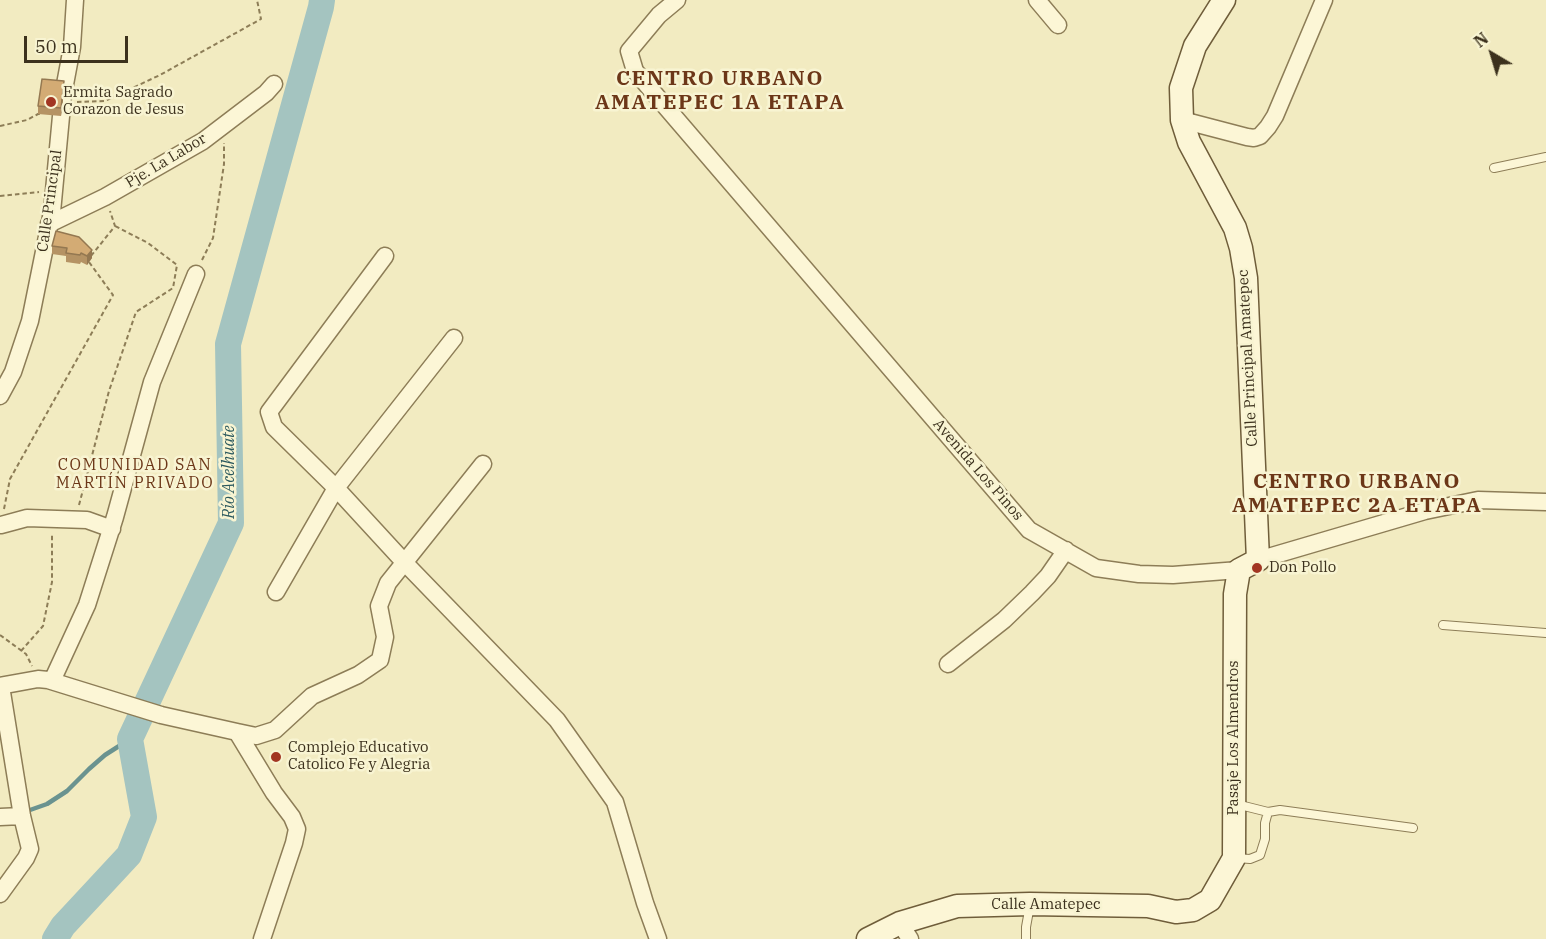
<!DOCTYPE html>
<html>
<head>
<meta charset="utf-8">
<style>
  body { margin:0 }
  #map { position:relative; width:1546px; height:939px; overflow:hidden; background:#f2ebc1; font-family:"IBM Plex Serif",serif }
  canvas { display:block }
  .north { position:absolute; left:1462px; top:24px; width:60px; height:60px; -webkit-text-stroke:4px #f8f4d2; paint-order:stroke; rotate:322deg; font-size:16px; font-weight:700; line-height:24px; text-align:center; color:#3c311d }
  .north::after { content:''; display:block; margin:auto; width:21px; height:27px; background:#3c311d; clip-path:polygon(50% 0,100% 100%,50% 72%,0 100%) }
  .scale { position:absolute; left:24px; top:36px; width:104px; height:27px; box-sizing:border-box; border:3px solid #3c311d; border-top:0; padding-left:8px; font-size:18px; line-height:21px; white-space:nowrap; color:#3c311d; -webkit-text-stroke:4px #f8f4d2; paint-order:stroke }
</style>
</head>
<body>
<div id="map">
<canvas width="1546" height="939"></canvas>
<div class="north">N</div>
<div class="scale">50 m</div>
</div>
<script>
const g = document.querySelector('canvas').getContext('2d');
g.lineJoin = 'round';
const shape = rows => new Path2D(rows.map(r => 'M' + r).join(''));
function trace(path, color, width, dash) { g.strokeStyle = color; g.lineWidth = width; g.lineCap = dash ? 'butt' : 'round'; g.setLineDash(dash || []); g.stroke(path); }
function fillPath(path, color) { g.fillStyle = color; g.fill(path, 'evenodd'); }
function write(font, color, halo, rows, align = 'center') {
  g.font = font + ' "IBM Plex Serif",serif'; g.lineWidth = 5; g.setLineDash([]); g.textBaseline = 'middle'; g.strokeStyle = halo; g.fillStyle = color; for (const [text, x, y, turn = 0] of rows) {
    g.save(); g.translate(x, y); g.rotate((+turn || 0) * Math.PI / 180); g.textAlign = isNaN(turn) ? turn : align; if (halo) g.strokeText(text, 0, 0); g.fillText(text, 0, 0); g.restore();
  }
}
const stream = shape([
  [321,7,331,0],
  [30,810,47,804,67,791,89,769,105,755,130,739]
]);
const river = shape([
  [55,939,63,926,129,855,144,817,130,739,231,523,228,344,321,7,322,0]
]);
const path = shape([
  [77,102,105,101,160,75,261,19,257,0],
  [0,126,27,120,38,114,40,114],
  [0,196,39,192],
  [91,256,115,226,110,211],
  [202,260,213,238,224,164,224,143],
  [79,505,109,391,136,312,173,288,177,265,148,243,115,226],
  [4,509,10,479,113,295,89,262],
  [0,635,26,654,32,666],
  [21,651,43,626,52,582,52,534]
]);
const lane = shape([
  [1494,168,1546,157],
  [1443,625,1546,633],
  [1236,804,1268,812,1280,810,1413,828],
  [1236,858,1250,859,1260,855,1265,839,1265,823,1268,812],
  [1026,939,1026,927,1030,905]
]);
const street = shape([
  [677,0,659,15,629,51,635,71,1029,530,1096,568,1139,574,1173,575,1239,570],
  [1037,0,1058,25],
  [1182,120,1247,137,1254,138,1260,136,1268,127,1275,116,1324,0],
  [49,224,105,197,203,141,266,93,274,84],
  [385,256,269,412,274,427,336,488,405,563,557,720,615,802,645,903,658,939],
  [0,396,13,372,30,321,52,212,63,95,72,47,75,0],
  [1,525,27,518,87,520,112,529],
  [1258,560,1425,511,1478,500,1546,502],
  [276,592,336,488,454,338],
  [948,664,1004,620,1032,593,1048,576,1066,550],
  [52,681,87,605,115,517,152,382,196,274],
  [0,686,38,679,48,680,161,715,237,732,256,736,275,730,312,696,358,675,380,660,385,637,379,606,388,583,483,464],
  [237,732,274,793,292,817,297,829,294,843,262,939],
  [0,817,22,816],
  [0,894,26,858,30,849,22,816,1,686],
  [900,923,910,939]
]);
const secondary = shape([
  [868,939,900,923,957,906,1030,904,1148,906,1176,912,1193,910,1210,900,1234,858,1235,594,1239,570,1258,560,1246,278,1241,248,1235,228,1189,142,1182,120,1181,88,1195,46,1224,0]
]);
const wall = shape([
  [64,90,61,116,38,114,38,106],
  [79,237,92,258,87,265,81,262,80,264,66,262,66,256,52,254,52,246]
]);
const shadedWall = shape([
  [64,81,64,90,61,116,61,108],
  [92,250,92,258,87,265,87,256]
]);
const building = shape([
  [42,79,64,81,61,108,38,106,42,79],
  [56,231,79,237,92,250,87,256,81,253,80,255,66,253,67,248,52,246,56,231]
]);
const markers = [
  [51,102,6,"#a23622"],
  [1257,568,6,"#a23622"],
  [276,757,6,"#a23622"]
];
const poiNames = [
  ["Ermita Sagrado",63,93],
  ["Corazon de Jesus",63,110],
  ["Don Pollo",1269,568],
  ["Complejo Educativo",288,748],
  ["Catolico Fe y Alegria",288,765]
];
const streetNames = [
  ["Pje. La Labor",166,161,-31],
  ["Calle Principal",50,201,-82],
  ["Calle Principal Amatepec",1248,358,-93],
  ["Avenida Los Pinos",978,470,49],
  ["Pasaje Los Almendros",1234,738,-90],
  ["Calle Amatepec",1046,905]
];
const neighbourhoodNames = [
  ["COMUNIDAD SAN",135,465],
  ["MARTÍN PRIVADO",135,483]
];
const waterNames = [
  ["Río Acelhuate",229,472,-90]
];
const districtNames = [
  ["CENTRO URBANO",720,79],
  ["AMATEPEC 1A ETAPA",720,103],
  ["CENTRO URBANO",1357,482],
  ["AMATEPEC 2A ETAPA",1357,506]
];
trace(stream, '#6a9390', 4.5);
trace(river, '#a4c4c0', 26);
trace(lane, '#8d7d57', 10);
trace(street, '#8d7d57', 19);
trace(secondary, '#6f5d3a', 25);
trace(path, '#8d7d57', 2, [4.5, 3]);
trace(lane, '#fcf6d6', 8);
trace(street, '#fcf6d6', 16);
trace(secondary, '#fcf6d6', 22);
fillPath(wall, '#b59364');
fillPath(shadedWall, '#947851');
fillPath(building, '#d3ab74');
trace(building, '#947851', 1.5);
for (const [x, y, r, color] of markers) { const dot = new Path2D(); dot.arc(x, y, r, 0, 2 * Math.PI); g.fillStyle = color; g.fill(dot); trace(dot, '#f8f4d2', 2); }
write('15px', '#3c311d', '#f8f4d2', poiNames, 'left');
write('15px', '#3c311d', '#f8f4d2', streetNames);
g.letterSpacing = '1.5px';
write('16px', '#6c3718', '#f8f4d2', neighbourhoodNames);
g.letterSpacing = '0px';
write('italic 16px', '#2a585d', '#f8f4d2', waterNames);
g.letterSpacing = '1.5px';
write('bold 21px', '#6c3718', '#f8f4d2', districtNames);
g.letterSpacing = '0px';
</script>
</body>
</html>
